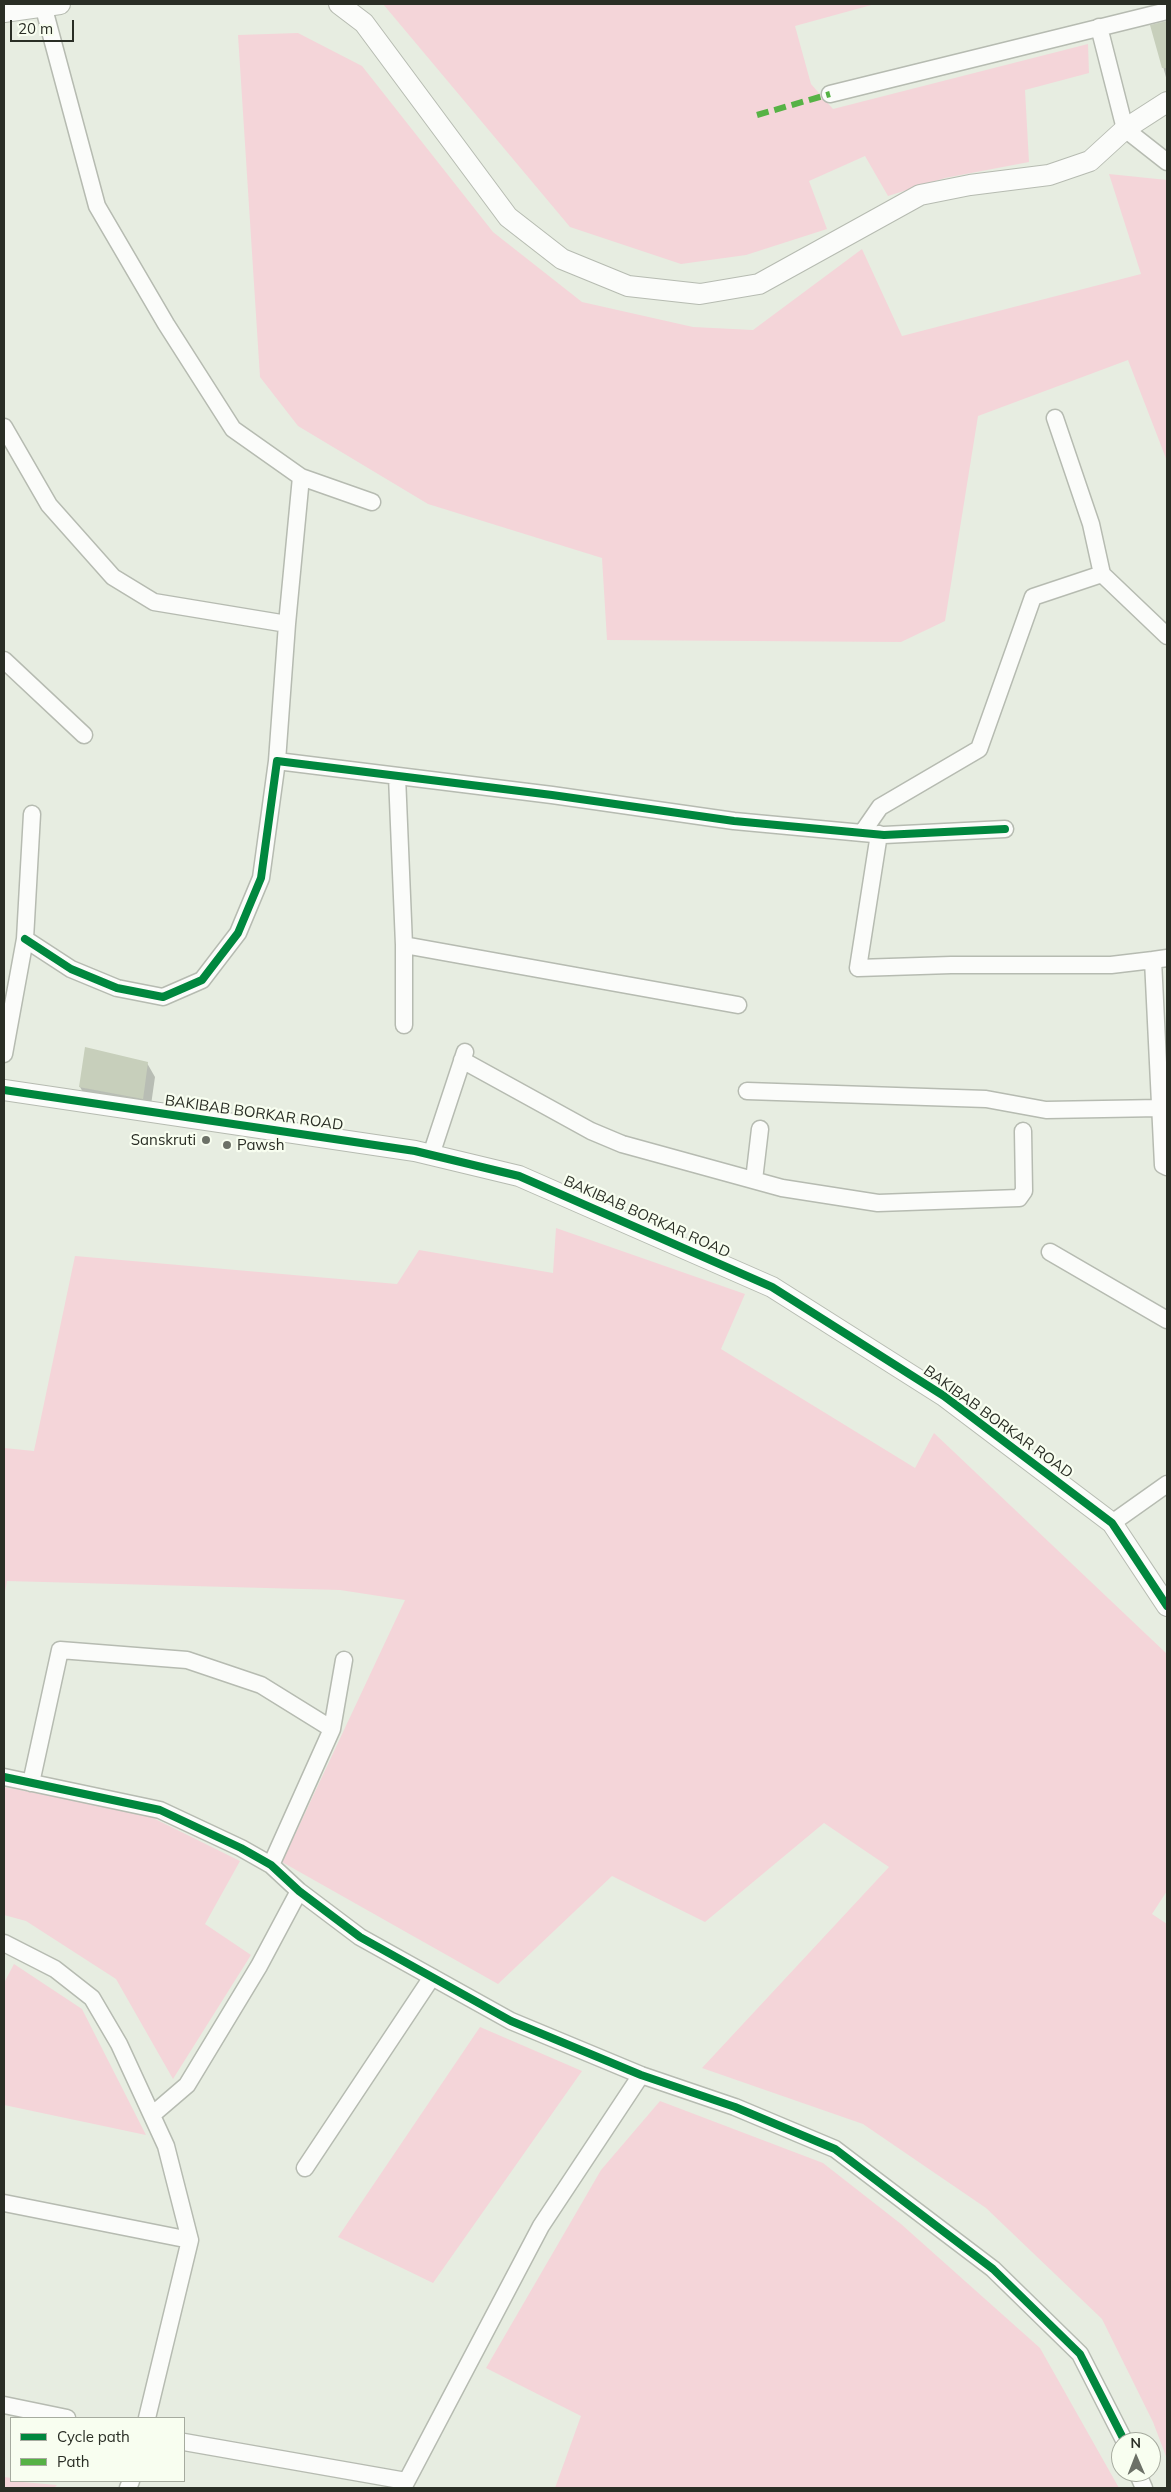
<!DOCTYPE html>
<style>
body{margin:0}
#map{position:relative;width:1171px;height:2492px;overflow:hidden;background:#e7ede1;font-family:Mulish,sans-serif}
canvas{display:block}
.frame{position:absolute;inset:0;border:5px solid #2a2e25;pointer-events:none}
.legend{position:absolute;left:10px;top:2417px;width:175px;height:65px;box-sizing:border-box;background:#f8fef0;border:1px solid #a6ab9f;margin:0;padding:6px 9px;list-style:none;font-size:15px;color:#2a2e25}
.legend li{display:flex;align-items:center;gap:10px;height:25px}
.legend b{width:25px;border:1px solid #a6ab9f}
.north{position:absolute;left:1111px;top:2432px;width:50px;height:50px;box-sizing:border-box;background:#f8fef0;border:1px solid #a6ab9f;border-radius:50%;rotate:359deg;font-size:14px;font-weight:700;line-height:20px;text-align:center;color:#2a2e25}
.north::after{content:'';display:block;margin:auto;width:18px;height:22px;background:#6c7167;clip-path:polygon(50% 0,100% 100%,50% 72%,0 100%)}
.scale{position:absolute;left:10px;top:20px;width:64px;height:22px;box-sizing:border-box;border:2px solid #2a2e25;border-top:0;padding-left:6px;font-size:15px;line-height:18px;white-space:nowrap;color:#2a2e25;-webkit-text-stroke:4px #f8fef0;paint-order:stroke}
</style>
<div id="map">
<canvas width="1171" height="2492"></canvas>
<div class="frame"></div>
<ul class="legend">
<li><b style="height:6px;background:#00873e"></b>Cycle path</li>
<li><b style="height:6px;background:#56b245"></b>Path</li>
</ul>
<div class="north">N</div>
<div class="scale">20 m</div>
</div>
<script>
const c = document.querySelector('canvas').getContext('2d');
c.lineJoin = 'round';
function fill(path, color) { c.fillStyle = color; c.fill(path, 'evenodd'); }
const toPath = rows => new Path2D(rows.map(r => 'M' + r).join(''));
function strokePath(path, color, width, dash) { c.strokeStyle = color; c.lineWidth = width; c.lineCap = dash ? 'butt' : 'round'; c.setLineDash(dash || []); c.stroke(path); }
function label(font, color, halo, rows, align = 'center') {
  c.font = font + ' Mulish,sans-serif'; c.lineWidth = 4.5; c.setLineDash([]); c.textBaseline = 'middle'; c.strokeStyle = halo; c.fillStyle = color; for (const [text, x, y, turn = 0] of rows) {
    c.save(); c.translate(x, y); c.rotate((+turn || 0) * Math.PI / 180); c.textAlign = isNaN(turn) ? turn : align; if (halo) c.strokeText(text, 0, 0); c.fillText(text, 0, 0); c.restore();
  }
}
fill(toPath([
 [383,4,875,4,795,26,811,84,833,109,1088,44,1089,73,1025,90,1029,162,945,178,888,196,865,156,809,181,827,229,746,255,681,264,570,227],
 [298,33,362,66,493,232,582,302,693,327,753,330,862,249,902,336,1141,274,1109,174,1167,180,1167,461,1128,360,978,416,945,621,901,642,607,640,602,558,428,504,298,426,260,377,238,35],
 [556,1228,745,1294,721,1349,915,1468,934,1433,1167,1654,1167,1891,1152,1914,1167,1924,1167,2459,1153,2422,1102,2319,986,2208,863,2124,702,2068,889,1867,824,1823,705,1922,612,1876,498,1984,282,1862,405,1600,340,1590,7,1581,4,1597,4,1448,34,1451,75,1256,397,1284,419,1250,553,1273],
 [4,1787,145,1814,240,1861,205,1924,251,1955,173,2079,116,1979,26,1921,4,1915],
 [14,1964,82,2009,146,2135,4,2105,4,1983],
 [480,2027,582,2071,433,2283,338,2237],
 [660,2101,823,2163,901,2224,1040,2348,1119,2488,555,2488,581,2416,486,2368,601,2170],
 [4,2477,11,2478,11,2481,57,2485,54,2488,4,2488]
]), '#f4d5d9');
fill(toPath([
 [1167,23,1167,81,1152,26],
 [147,1063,155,1077,150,1112,88,1101,80,1087]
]), '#0003');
fill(toPath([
 [1167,21,1167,68,1162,68,1150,25],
 [85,1047,148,1062,143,1099,79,1087]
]), '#c7cfbb');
const minor = toPath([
 [43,5,97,206,166,324,233,429,301,477,372,502],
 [1099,27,1125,129,1167,162],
 [830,94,1167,11],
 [1055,418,1091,524,1102,574],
 [4,427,49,505,113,577,154,602,287,624],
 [4,660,84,735],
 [277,761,287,624,301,477],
 [397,776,404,945,738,1005],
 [862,833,880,807,979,749,1033,597,1102,574,1167,636],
 [879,834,858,968,951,965,1111,965,1153,960],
 [25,939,71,969,117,988,163,997,202,980,238,933,261,878,277,761,552,795,734,821,884,835,1005,829],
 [404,945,404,1025],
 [1167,958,1153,960,1163,1165,1167,1167],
 [4,1054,25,939,32,814],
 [462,1060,591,1131,622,1144,782,1188,878,1203,1019,1198,1024,1191,1023,1131],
 [747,1091,986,1099,1046,1110,1160,1108],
 [431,1155,465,1052],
 [754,1180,760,1129],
 [1050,1252,1167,1320],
 [1112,1523,1167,1484],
 [4,1777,160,1810,241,1848,271,1865,299,1891,360,1937,511,2021,641,2075,735,2107,835,2149,993,2269,1080,2354,1125,2442],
 [31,1783,60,1650,187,1660,261,1685,332,1729],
 [271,1865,332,1729,344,1660],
 [4,1943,55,1969,92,1998,119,2044,166,2146,190,2240,147,2418],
 [152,2115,187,2085,259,1966,299,1891],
 [305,2168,432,1977],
 [4,2203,190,2240],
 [4,2405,67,2418],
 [184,2442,406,2481],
 [1137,2472,1144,2488],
 [128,2488,131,2481],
 [403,2488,541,2226,641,2075]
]);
const tertiary = toPath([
 [339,4,364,23,508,217,562,259,628,286,700,294,759,284,920,195,970,185,1049,175,1090,161,1125,129,1167,102],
 [4,12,60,4],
 [4,1090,415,1151,519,1176,772,1287,944,1396,1112,1523,1167,1606]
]);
strokePath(minor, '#b6bbb1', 19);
strokePath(tertiary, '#b6bbb1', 22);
strokePath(minor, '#fbfcfa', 16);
strokePath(tertiary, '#fbfcfa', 20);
strokePath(toPath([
 [757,115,830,94]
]), '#56b245', 6, [12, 6]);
strokePath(toPath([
 [25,939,71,969,117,988,163,997,202,980,238,933,261,878,277,761,552,795,734,821,884,835,1005,829],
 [4,1090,415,1151,519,1176,772,1287,944,1396,1112,1523,1167,1606],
 [4,1777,160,1810,241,1848,271,1865,299,1891,360,1937,511,2021,641,2075,735,2107,835,2149,993,2269,1080,2354,1125,2442]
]), '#00873e', 8);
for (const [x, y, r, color] of [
 [206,1140,5,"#6c7167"],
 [227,1145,5,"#6c7167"]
]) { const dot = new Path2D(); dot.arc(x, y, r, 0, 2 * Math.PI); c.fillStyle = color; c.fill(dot); strokePath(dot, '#f8fef0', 2); }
label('15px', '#2a2e25', '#f8fef0', [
 ["BAKIBAB BORKAR ROAD",254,1113,8],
 ["BAKIBAB BORKAR ROAD",647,1217,24],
 ["BAKIBAB BORKAR ROAD",998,1422,36]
]);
label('15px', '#2a2e25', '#f8fef0', [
 ["Sanskruti",196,1140],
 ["Pawsh",237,1145,"left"]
], 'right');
</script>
